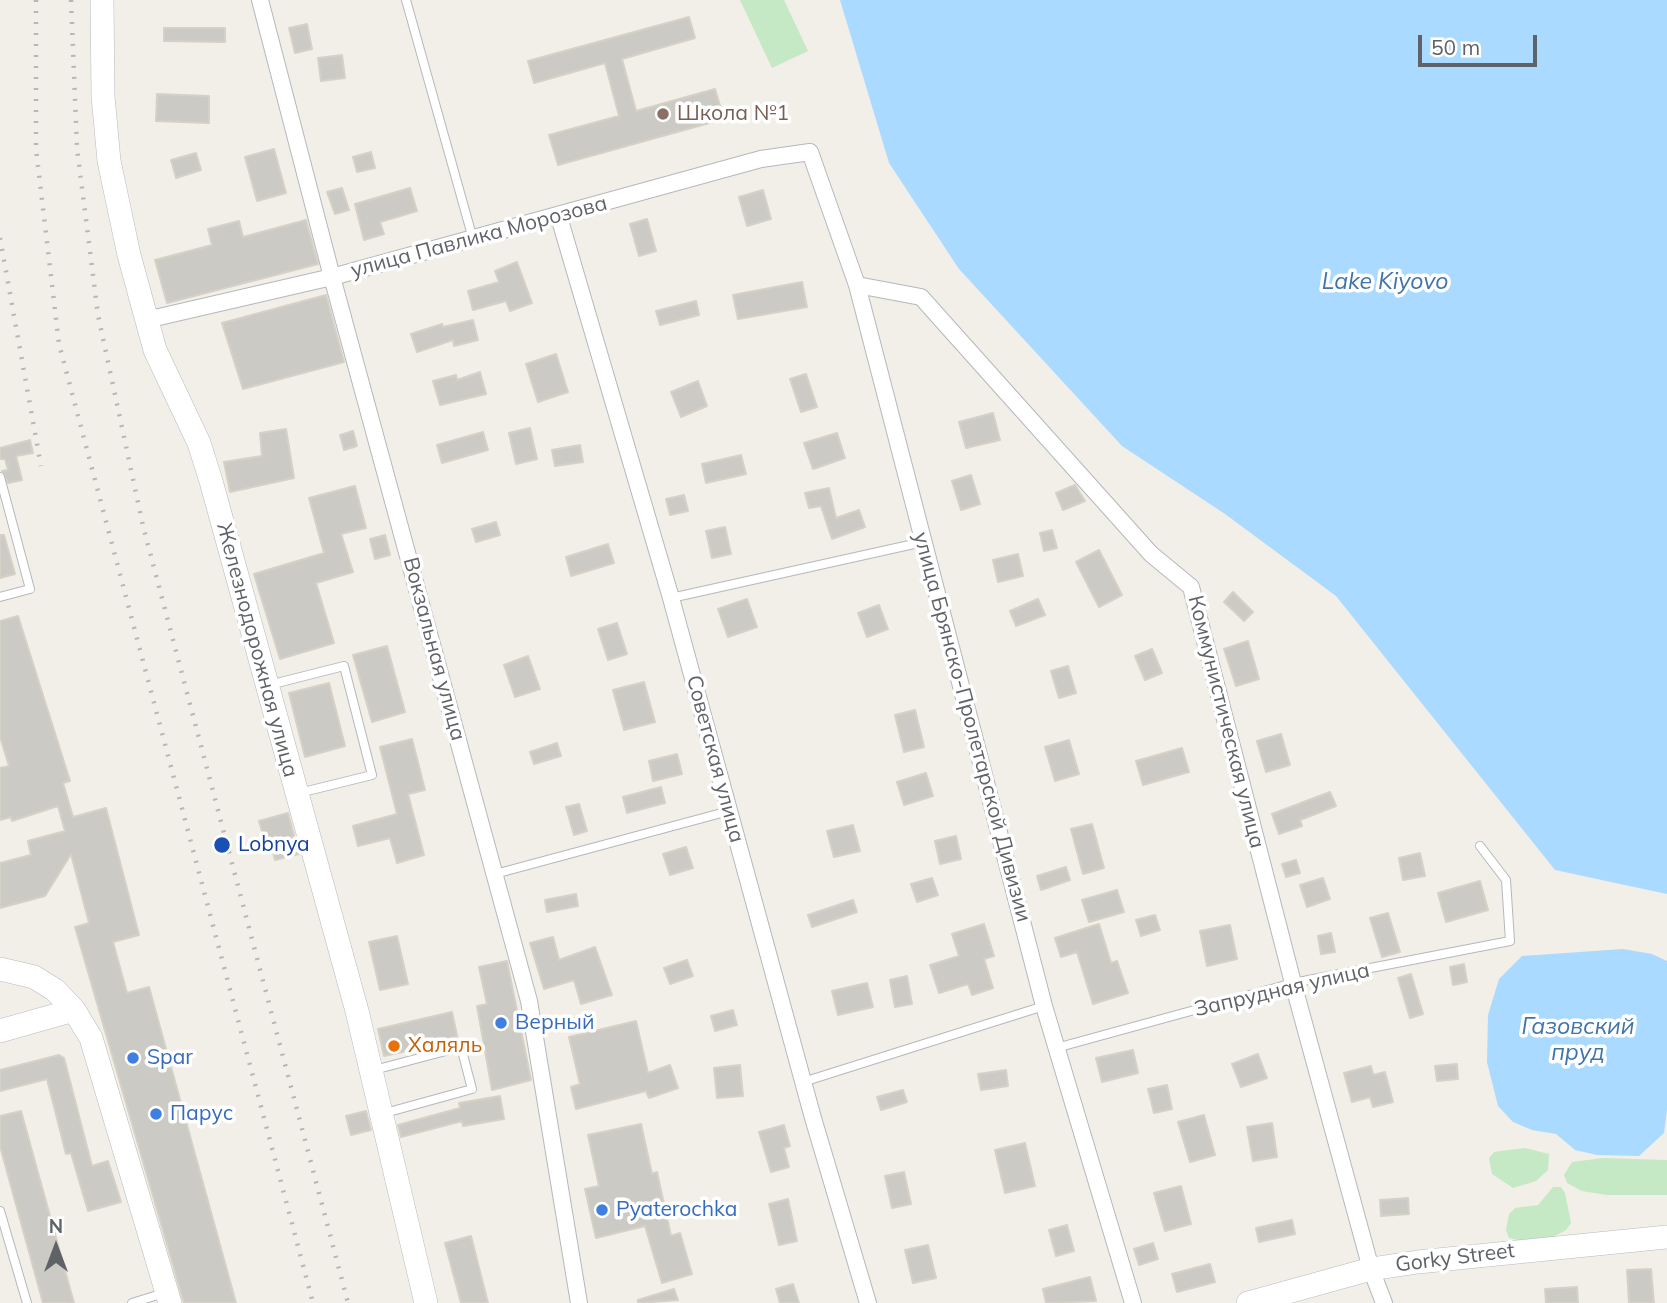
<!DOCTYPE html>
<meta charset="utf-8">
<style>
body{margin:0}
#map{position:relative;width:1667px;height:1303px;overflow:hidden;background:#f1efe8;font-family:Mulish,sans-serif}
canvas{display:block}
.north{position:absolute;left:21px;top:1212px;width:70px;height:70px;-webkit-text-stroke:5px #fff;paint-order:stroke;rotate:0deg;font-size:19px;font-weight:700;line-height:28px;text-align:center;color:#5f6368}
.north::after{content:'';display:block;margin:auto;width:24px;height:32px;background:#5f6368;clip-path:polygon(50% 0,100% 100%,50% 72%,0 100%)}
.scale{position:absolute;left:1418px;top:35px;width:119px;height:32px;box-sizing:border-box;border:4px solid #5f6368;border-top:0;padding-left:9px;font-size:21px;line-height:24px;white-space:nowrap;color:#5f6368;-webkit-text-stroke:5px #fff;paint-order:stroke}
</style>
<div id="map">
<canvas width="1667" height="1303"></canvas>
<div class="north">N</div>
<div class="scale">50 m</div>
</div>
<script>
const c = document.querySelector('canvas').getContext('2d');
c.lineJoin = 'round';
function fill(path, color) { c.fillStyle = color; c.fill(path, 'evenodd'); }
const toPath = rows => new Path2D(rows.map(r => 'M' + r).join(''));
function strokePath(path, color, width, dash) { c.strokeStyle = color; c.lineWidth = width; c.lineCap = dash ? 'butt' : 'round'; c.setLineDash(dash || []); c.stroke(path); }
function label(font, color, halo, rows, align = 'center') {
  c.font = font + ' Mulish,sans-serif'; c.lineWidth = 7; c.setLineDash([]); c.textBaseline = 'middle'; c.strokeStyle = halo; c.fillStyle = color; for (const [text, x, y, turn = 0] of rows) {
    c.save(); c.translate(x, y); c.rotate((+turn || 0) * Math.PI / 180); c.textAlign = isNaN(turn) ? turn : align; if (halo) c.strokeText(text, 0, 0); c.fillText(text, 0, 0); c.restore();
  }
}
fill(toPath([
 [740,0,784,0,808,51,772,68],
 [1525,1148,1549,1154,1548,1170,1536,1181,1513,1188,1492,1174,1489,1158,1494,1152],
 [1603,1158,1667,1160,1667,1195,1607,1195,1582,1191,1567,1183,1564,1175,1572,1162],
 [1553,1187,1561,1187,1565,1193,1571,1223,1566,1230,1551,1238,1517,1240,1509,1238,1506,1230,1509,1214,1515,1208,1538,1205]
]), '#c5e8c5');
fill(toPath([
 [840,0,1667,0,1667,894,1555,870,1336,596,1225,514,1122,446,959,269,889,163],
 [1623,949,1652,954,1667,961,1667,1109,1664,1133,1639,1156,1597,1155,1575,1150,1556,1134,1532,1130,1513,1122,1498,1106,1487,1062,1488,1015,1499,979,1522,956]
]), '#aadaff');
const building = toPath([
 [689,17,695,38,622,59,636,111,715,89,724,119,558,165,549,135,619,116,605,63,534,83,528,61,689,17],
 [307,24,312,49,295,53,289,28,307,24],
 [164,28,225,28,225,42,164,41,164,28],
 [342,55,345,78,321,81,318,58,342,55],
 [157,94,209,96,209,123,156,121,157,94],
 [274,149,286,193,257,201,245,157,274,149],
 [371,152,375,168,357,172,353,157,371,152],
 [196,153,201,170,176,178,171,160,196,153],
 [342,188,349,210,335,214,327,192,342,188],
 [410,188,417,211,380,222,384,234,364,240,355,204,410,188],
 [763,190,771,219,747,226,739,197,763,190],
 [647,219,656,251,639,256,630,224,647,219],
 [306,220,318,264,167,303,155,260,212,245,208,229,239,221,243,237,306,220],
 [517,262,532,303,510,311,506,301,473,310,468,291,499,282,495,271,517,262],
 [802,282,807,307,738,319,733,295,802,282],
 [326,295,344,362,243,389,222,323,326,295],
 [696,301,699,315,660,325,656,311,696,301],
 [473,320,478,340,454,346,453,340,417,352,411,334,442,324,443,327,473,320],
 [556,354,568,392,538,402,526,364,556,354],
 [480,372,486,394,440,405,433,381,456,375,457,380,480,372],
 [806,374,817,407,801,412,790,379,806,374],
 [698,381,707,406,681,417,671,392,698,381],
 [993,413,1000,440,966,448,959,422,993,413],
 [530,428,537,459,516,464,509,433,530,428],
 [286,429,294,478,230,492,224,462,262,456,260,433,286,429],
 [353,431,357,446,344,450,340,435,353,431],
 [483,432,488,450,442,463,437,445,483,432],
 [837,433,845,458,813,469,804,443,837,433],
 [30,440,33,453,16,456,22,480,8,483,2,471,8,470,5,459,0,459,0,448,30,440],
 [580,445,583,462,555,466,552,450,580,445],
 [741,455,746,474,706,483,702,464,741,455],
 [971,475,980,504,961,510,952,481,971,475],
 [1075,485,1085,501,1063,510,1056,493,1075,485],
 [355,486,366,528,341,534,353,572,316,583,334,643,280,659,254,574,324,553,309,498,355,486],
 [829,488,836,518,859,510,865,527,832,539,821,506,809,508,805,493,829,488],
 [684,495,688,511,670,515,666,499,684,495],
 [496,522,500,535,476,542,472,529,496,522],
 [725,527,731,554,712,558,706,531,725,527],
 [1052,530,1057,548,1044,551,1040,533,1052,530],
 [0,535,4,535,15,574,0,578,0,535],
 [385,535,390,555,375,559,370,539,385,535],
 [608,544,614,563,571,576,566,557,608,544],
 [1099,550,1122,595,1099,607,1076,562,1099,550],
 [1018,554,1023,576,998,582,993,560,1018,554],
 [1233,592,1253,612,1244,621,1224,602,1233,592],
 [747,599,757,627,728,637,718,609,747,599],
 [1038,599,1045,615,1016,626,1010,611,1038,599],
 [879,605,888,629,867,637,858,613,879,605],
 [18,616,70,781,63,783,73,817,106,808,139,935,113,942,127,993,149,987,236,1303,184,1303,75,927,89,923,71,854,45,896,0,908,0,863,31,855,28,841,65,831,58,806,12,821,11,817,0,820,0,768,9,766,0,737,0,621,18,616],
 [617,623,627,654,608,660,598,629,617,623],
 [1248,641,1259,679,1236,686,1224,649,1248,641],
 [387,646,405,712,372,722,353,655,387,646],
 [1152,649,1162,673,1145,680,1135,656,1152,649],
 [528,656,540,689,515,697,504,665,528,656],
 [1068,666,1076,693,1059,698,1051,671,1068,666],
 [644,682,655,722,624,730,613,690,644,682],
 [329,683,345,746,305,757,289,693,329,683],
 [915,710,924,747,904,752,895,715,915,710],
 [1281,734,1290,765,1266,772,1257,741,1281,734],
 [412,739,425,790,408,794,424,855,397,863,390,838,358,846,353,826,397,814,380,747,412,739],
 [1069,740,1079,774,1055,781,1045,747,1069,740],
 [557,743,561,756,534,764,530,752,557,743],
 [1182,748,1189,772,1143,785,1136,761,1182,748],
 [677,754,682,774,653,781,649,761,677,754],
 [926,773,933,796,904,805,897,782,926,773],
 [661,787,665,803,627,813,623,797,661,787],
 [1330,792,1336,806,1300,820,1302,826,1279,834,1272,814,1330,792],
 [579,804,587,831,574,835,566,807,579,804],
 [288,813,299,854,275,860,270,840,265,841,259,821,288,813],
 [1092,824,1104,868,1083,874,1071,829,1092,824],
 [853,825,860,851,834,857,827,831,853,825],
 [956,836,961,859,940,864,935,841,956,836],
 [686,847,693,868,670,875,663,854,686,847],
 [1420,853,1425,876,1403,880,1399,858,1420,853],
 [1296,860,1300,873,1286,877,1282,864,1296,860],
 [1066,867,1070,880,1041,890,1037,876,1066,867],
 [932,878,938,895,917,902,911,884,932,878],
 [1323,878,1330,899,1307,907,1300,885,1323,878],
 [1480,881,1488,910,1446,922,1438,893,1480,881],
 [1117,890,1124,912,1089,922,1082,900,1117,890],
 [576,894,578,906,547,912,545,900,576,894],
 [853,900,857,912,812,927,808,915,853,900],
 [1388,913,1400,952,1382,957,1370,918,1388,913],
 [1155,915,1160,930,1141,936,1136,920,1155,915],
 [984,924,994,956,984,959,993,988,972,995,968,984,939,993,930,965,959,956,952,934,984,924],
 [1099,924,1111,963,1117,961,1128,993,1093,1004,1077,952,1061,957,1055,938,1099,924],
 [1230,925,1237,959,1207,966,1200,931,1230,925],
 [1331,933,1335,952,1321,954,1318,936,1331,933],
 [397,936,408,984,380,990,369,942,397,936],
 [553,937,559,960,595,947,612,995,581,1004,574,980,544,989,530,943,553,937],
 [687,960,693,976,670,984,664,968,687,960],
 [507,961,531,1080,492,1090,477,1006,487,1004,479,967,507,961],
 [1464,964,1467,982,1453,985,1450,967,1464,964],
 [1411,974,1423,1014,1410,1018,1398,978,1411,974],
 [907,976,912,1004,895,1007,890,980,907,976],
 [867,983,873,1007,838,1015,832,991,867,983],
 [733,1010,737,1025,715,1031,711,1016,733,1010],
 [452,1012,458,1040,384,1056,378,1029,452,1012],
 [636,1021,648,1073,670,1065,678,1088,649,1098,646,1091,576,1109,571,1087,580,1084,569,1037,636,1021],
 [1133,1050,1138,1073,1102,1082,1096,1058,1133,1050],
 [1258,1054,1267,1078,1241,1087,1232,1064,1258,1054],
 [59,1055,64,1058,92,1166,108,1161,121,1202,88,1211,71,1153,66,1154,47,1079,0,1091,0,1070,59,1055],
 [1457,1064,1458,1079,1437,1081,1435,1066,1457,1064],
 [740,1065,743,1096,717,1098,714,1068,740,1065],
 [1371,1066,1373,1075,1385,1072,1393,1102,1373,1107,1370,1097,1352,1102,1344,1073,1371,1066],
 [1006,1070,1008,1086,981,1090,978,1074,1006,1070],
 [1167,1085,1172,1109,1154,1113,1148,1089,1167,1085],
 [903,1090,907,1102,881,1110,877,1097,903,1090],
 [500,1096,504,1119,463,1126,462,1121,401,1137,398,1125,460,1108,459,1103,500,1096],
 [21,1111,74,1303,43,1303,0,1146,0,1116,21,1111],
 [366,1111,371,1130,351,1135,346,1116,366,1111],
 [1204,1115,1215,1155,1190,1162,1178,1122,1204,1115],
 [1272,1123,1277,1157,1253,1161,1247,1127,1272,1123],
 [641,1124,652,1174,657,1172,671,1236,680,1233,692,1274,662,1283,645,1226,596,1238,585,1189,599,1186,588,1135,641,1124],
 [784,1125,790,1146,784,1148,789,1167,771,1172,759,1132,784,1125],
 [1025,1143,1035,1186,1005,1193,995,1150,1025,1143],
 [904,1172,911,1204,892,1208,885,1176,904,1172],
 [1181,1186,1191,1224,1165,1231,1154,1193,1181,1186],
 [1408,1198,1409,1214,1381,1216,1380,1200,1408,1198],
 [788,1199,797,1241,779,1245,769,1204,788,1199],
 [1292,1220,1295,1234,1259,1242,1256,1228,1292,1220],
 [1067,1225,1074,1251,1056,1256,1049,1230,1067,1225],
 [471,1236,488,1303,461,1303,445,1243,471,1236],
 [1153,1243,1158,1259,1139,1265,1134,1249,1153,1243],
 [928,1245,936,1278,913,1283,905,1250,928,1245],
 [1210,1264,1215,1282,1177,1292,1172,1274,1210,1264],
 [1651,1269,1654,1303,1629,1303,1627,1270,1651,1269],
 [1090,1277,1096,1301,1046,1303,1043,1289,1090,1277],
 [793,1284,799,1303,780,1303,776,1289,793,1284],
 [1577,1287,1578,1303,1546,1303,1545,1289,1577,1287],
 [674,1289,678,1300,638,1303,638,1300,674,1289]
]);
fill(building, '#cccac5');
strokePath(building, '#d6d1c6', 2);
const lane = toPath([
 [406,0,473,239],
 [0,477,30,589,0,597],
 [671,598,923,542],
 [269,685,344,666,372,775,299,793],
 [495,874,729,811],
 [1056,1048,1293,983,1510,941,1506,880,1480,846],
 [374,1070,461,1047,472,1089,385,1113],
 [803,1082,1044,1006],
 [0,1211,27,1303],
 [132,1303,164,1293]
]);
const street = toPath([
 [260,0,332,277,529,1001,579,1303],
 [559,217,671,598,813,1118,868,1303],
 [857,285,921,297,1151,554,1191,587,1293,983,1371,1269,1384,1303],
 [146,320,332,277,761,159,810,152,857,285,1044,1006,1133,1303]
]);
const secondary = toPath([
 [102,0,103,96,109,161,129,255,155,350,199,443,211,481,357,1011,426,1303],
 [0,969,34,977,55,990,74,1010,91,1038,170,1303],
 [0,1031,74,1010],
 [1248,1303,1371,1269,1418,1262,1667,1237]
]);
strokePath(lane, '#b5b8bc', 10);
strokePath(street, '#b5b8bc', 18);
strokePath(secondary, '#b6babf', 24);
strokePath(lane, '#fff', 8);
strokePath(street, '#fff', 16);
strokePath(secondary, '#fff', 23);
strokePath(toPath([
 [36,0,36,149,59,344,313,1303],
 [71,0,77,148,98,315,143,526,348,1303],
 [0,238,41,466]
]), '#b6b7b8', 4.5, [2, 9]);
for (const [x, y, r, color] of [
 [663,114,7,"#8d6e63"],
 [222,845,9,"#1a4fb4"],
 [501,1023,7,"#3f7fe0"],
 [394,1046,7,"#e8710a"],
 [133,1058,7,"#3f7fe0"],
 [156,1114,7,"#3f7fe0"],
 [602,1210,7,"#3f7fe0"]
]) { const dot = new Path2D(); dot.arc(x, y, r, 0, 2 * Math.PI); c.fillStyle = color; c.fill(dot); strokePath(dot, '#fff', 2.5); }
label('21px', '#785e54', '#fff', [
 ["Школа №1",677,114]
], 'left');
label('21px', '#5f6368', '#fff', [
 ["улица Павлика Морозова",479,237,-15],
 ["Вокзальная улица",434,649,75],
 ["Железнодорожная улица",257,650,75],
 ["Коммунистическая улица",1226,722,76],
 ["улица Брянско-Пролетарской Дивизии",972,727,75],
 ["Советская улица",715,759,75],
 ["Запрудная улица",1282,990,-13],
 ["Gorky Street",1455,1258,-7]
]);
label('21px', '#164399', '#fff', [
 ["Lobnya",238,845]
], 'left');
label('21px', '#366cbe', '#fff', [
 ["Верный",515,1023],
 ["Spar",147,1058],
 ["Парус",170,1114],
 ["Pyaterochka",616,1210]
], 'left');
label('21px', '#c56008', '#fff', [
 ["Халяль",408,1046]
], 'left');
label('italic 23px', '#4174aa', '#fff', [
 ["Lake Kiyovo",1385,282],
 ["Газовский",1578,1027],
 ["пруд",1578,1053]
]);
</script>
